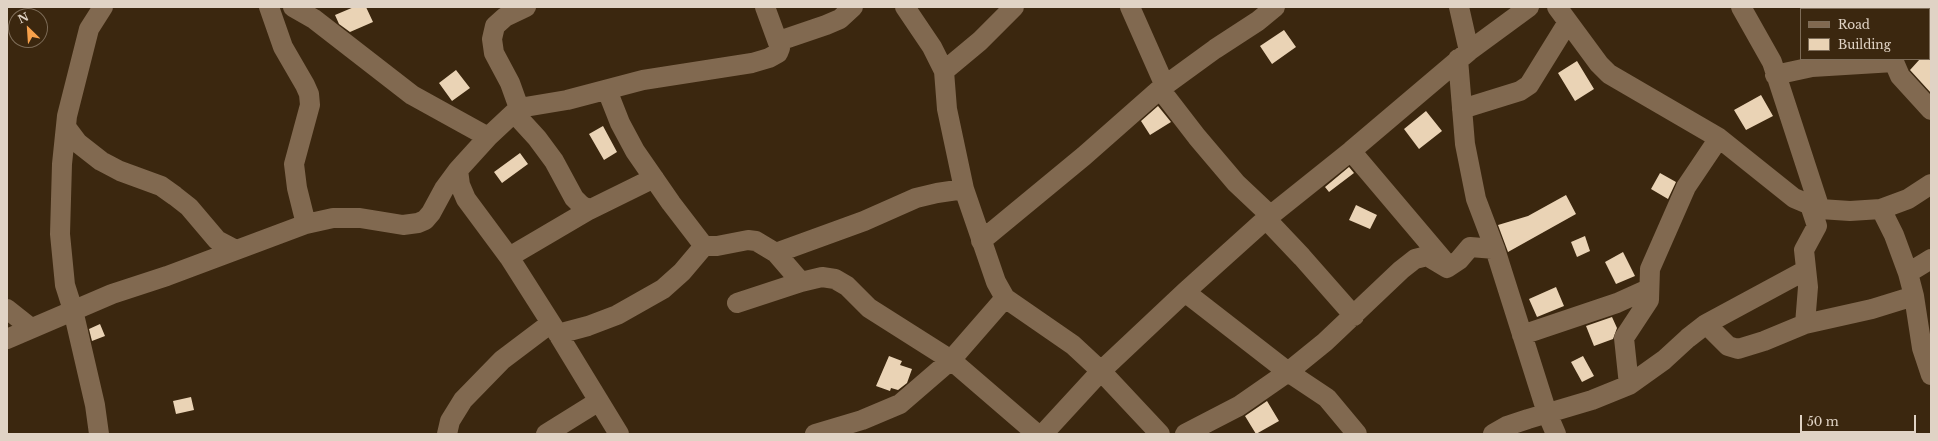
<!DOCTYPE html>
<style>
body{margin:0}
#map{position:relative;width:1938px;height:441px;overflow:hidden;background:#3b270f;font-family:"Libre Baskerville",serif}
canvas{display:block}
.frame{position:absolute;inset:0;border:8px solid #e0d3c5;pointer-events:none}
.legend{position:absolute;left:1800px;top:8px;width:130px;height:52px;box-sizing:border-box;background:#3b270f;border:1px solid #7d6c58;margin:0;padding:5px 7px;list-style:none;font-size:12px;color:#e0d3c5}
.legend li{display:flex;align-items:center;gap:8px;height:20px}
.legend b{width:20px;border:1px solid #7d6c58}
.north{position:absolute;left:8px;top:8px;width:40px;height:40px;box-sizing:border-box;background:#3b270f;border:1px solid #7d6c58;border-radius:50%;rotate:335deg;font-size:11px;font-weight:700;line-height:16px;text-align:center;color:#e0d3c5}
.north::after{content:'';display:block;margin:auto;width:14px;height:18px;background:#f8a14b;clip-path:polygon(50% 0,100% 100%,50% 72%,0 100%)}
.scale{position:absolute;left:1800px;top:415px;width:116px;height:18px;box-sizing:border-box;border:2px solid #e0d3c5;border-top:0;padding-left:5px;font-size:12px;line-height:14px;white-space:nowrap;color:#e0d3c5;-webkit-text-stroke:3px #3b270f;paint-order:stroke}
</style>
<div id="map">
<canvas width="1938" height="441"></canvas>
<div class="frame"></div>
<ul class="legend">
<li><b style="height:5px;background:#816950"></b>Road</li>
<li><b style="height:11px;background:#ead3b5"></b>Building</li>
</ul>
<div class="north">N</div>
<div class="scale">50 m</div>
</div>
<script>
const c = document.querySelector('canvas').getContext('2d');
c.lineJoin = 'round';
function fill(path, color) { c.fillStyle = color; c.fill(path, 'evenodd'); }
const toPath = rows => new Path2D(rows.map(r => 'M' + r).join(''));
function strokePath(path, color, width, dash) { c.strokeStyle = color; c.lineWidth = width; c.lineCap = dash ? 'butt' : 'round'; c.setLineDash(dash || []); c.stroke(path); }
fill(toPath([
 [354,7,366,7,373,22,350,32,339,24,335,15],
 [1284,30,1296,47,1272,64,1260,46],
 [1920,59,1931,59,1931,93,1910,70],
 [1577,61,1594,89,1575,101,1558,73],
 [456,70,470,88,452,101,439,83],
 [1761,95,1773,116,1746,130,1734,110],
 [1158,106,1171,122,1150,135,1141,121],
 [1426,111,1442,131,1419,149,1404,129],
 [603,126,617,152,604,160,589,134],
 [520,153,528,164,502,183,494,172],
 [1349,167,1354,173,1329,192,1325,187],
 [1660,173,1676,182,1668,199,1651,189],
 [1566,195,1576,214,1508,252,1498,225,1528,216],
 [1356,205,1377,215,1370,229,1349,220],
 [1585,236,1590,251,1577,257,1571,242],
 [1623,252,1635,276,1616,284,1605,262],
 [1556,287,1564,306,1537,317,1529,299],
 [1612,317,1617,328,1613,339,1594,346,1586,326],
 [100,324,105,336,92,341,89,329],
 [889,356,902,361,900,365,912,369,907,383,898,390,891,388,890,391,876,386],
 [1583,356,1594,376,1582,382,1571,362],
 [191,397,194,410,176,414,173,401],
 [1267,401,1279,421,1256,434,1245,416]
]), '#ead3b5');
strokePath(toPath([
 [269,7,283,47,305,85,309,94,310,105,294,164,297,188,306,224],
 [293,7,314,19,412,95,488,137],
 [905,7,932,47,944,71,947,109,964,189,996,282,1005,298,1073,345,1101,371,1160,434],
 [1130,7,1165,86],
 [1459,7,1469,51],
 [1557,7,1599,64,1609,74,1719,138,1794,198,1820,209,1850,211,1881,209,1908,199,1931,184],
 [1741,7,1772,62,1820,209],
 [779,41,826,25,840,19,853,7],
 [1458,59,1465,144,1476,199,1495,249,1547,413,1556,434],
 [944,71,980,41,1014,7],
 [1775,75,1812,67,1894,62,1900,76,1931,110],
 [1160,89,1197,137,1236,183,1271,216],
 [607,90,620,123,635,151,671,203,704,246,717,246,748,240,756,241,776,253,801,282],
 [519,108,567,100,643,80,752,63,769,58,778,53,780,48,765,7],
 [1462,109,1520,91,1529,85,1568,22],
 [515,114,537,138,554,161,574,198,581,205,589,210],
 [66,127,78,143,101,161,120,171,161,186,175,196,189,207,217,240,236,250],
 [1351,151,1445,262],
 [458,170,460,185,466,199,509,257,558,334,619,434],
 [1881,209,1894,235,1908,273,1914,296,1922,348,1931,375],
 [1266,219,1302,257,1354,316],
 [981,241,1084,156,1160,89,1215,49,1258,21,1275,7],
 [776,253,864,221,916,198,937,193,964,189],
 [509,257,589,210,654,178],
 [1908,273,1931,259],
 [1185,292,1288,372,1327,398,1357,434],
 [737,303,801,282,822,277,835,279,847,286,869,308,951,360,1037,434],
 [7,309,31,328],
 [1706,324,1728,346,1738,349,1764,341,1805,324,1872,309,1914,296],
 [1805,324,1808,287,1804,250,1817,226,1810,205],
 [558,334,588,326,617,315,663,289,682,272,704,246],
 [1522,335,1617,303,1648,289],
 [7,339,112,294,167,276,306,224,333,218,360,218,403,225,418,223,425,220,431,213,444,189,458,170,488,137,519,108,510,83,494,53,492,39,495,26,505,17,526,7],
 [1629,385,1624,338,1649,300,1650,269,1686,187,1719,138],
 [99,434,95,405,73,310,65,285,60,234,62,164,67,116,89,29,103,7],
 [447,434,450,421,463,400,502,360,551,323],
 [546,434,599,401],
 [815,434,862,420,900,404,951,360,1005,298],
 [1043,434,1101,371,1185,292,1266,219,1351,151,1469,51,1529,7],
 [1185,434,1239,406,1288,372,1325,342,1401,270,1415,259,1427,256,1447,268,1459,260,1470,247,1495,249],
 [1493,434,1507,426,1528,419,1592,400,1629,385,1664,360,1688,338,1706,324,1806,270]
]), '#816950', 20);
</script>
